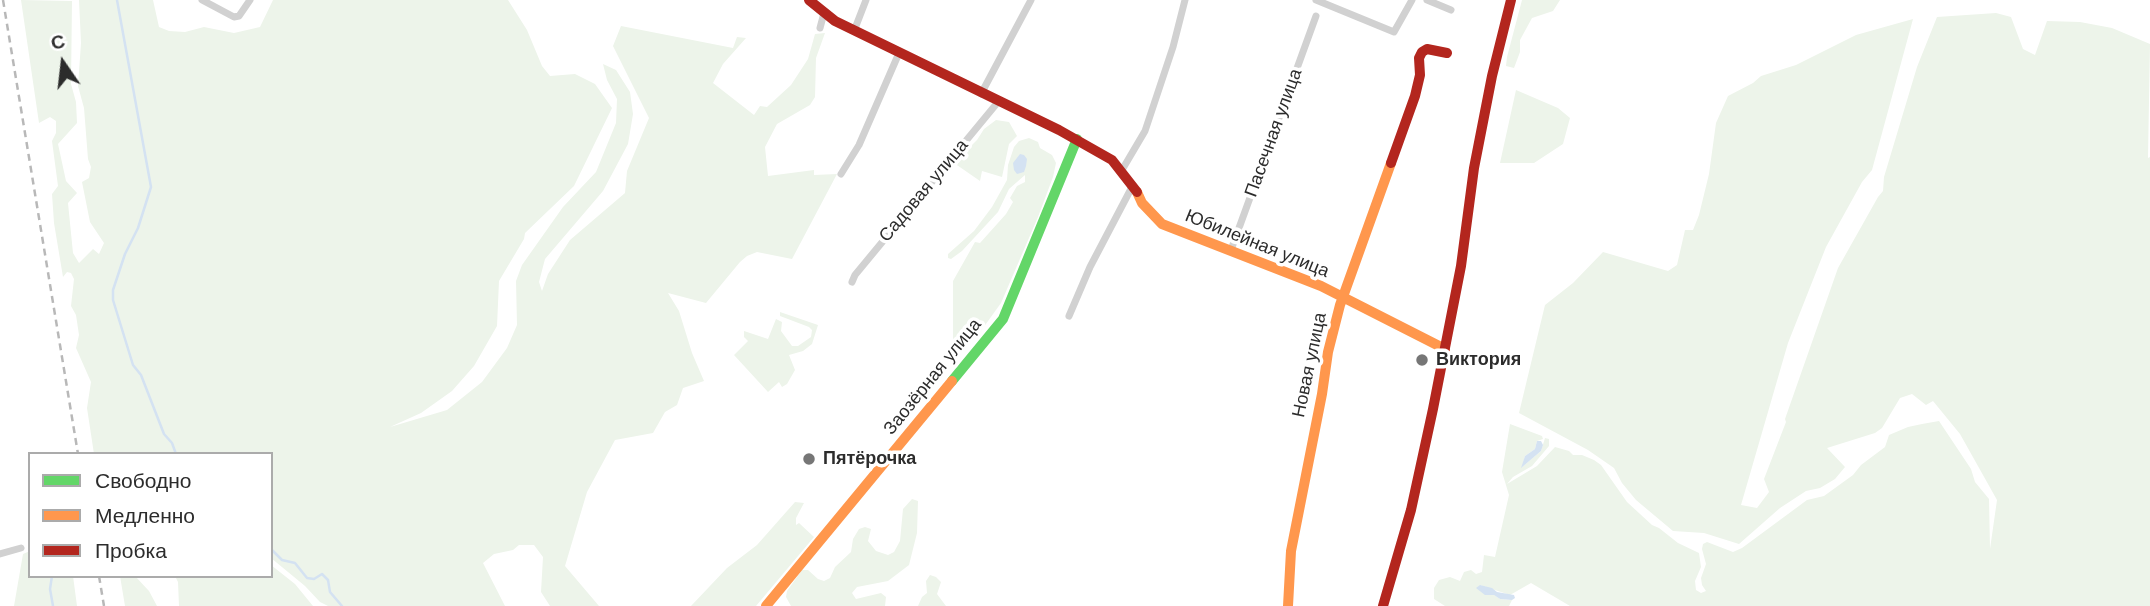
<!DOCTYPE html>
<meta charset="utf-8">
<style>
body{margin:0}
#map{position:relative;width:2150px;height:606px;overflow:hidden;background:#fff;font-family:Arial,sans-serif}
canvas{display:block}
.legend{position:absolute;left:28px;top:452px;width:245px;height:126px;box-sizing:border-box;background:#fff;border:2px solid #ababab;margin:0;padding:9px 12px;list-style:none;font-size:21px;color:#2c2c2c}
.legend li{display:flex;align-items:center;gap:14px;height:35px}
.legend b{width:35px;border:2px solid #ababab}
.north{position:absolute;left:28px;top:28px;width:70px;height:70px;-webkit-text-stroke:5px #fff;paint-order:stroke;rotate:346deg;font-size:19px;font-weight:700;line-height:28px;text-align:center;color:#2c2c2c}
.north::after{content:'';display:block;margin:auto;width:24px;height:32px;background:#2c2c2c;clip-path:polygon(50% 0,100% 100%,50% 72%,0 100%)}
</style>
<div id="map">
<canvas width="2150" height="606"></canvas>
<ul class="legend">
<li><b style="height:9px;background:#63d668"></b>Свободно</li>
<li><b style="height:9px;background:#ff974d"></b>Медленно</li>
<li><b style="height:9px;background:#b3261e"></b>Пробка</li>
</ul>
<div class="north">С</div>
</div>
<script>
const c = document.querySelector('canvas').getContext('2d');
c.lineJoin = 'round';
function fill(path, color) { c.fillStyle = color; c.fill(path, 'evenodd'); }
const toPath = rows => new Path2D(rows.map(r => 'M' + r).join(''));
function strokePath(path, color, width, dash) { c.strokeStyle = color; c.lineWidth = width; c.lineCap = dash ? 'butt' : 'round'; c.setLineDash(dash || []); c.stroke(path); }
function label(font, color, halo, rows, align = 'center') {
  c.font = font + ' Arial,sans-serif'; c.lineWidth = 7; c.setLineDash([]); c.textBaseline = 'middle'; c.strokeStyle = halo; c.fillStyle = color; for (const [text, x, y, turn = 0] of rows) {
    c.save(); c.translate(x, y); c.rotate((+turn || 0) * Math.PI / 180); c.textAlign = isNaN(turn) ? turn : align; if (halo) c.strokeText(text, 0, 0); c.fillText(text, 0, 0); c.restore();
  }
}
fill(toPath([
 [21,0,72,1,71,84,76,102,77,123,58,144,66,181,77,193,68,203,73,253,79,263,93,249,99,254,104,243,90,222,82,182,89,178,91,167,88,159,84,108,78,86,81,43,79,0,153,0,159,27,169,31,185,32,204,27,234,33,260,27,273,0,508,0,527,30,542,66,550,76,575,74,595,84,612,108,574,186,525,233,524,239,499,281,497,326,474,366,452,391,421,413,390,427,447,410,482,382,507,348,517,325,516,281,522,265,563,207,596,172,616,123,617,99,607,80,603,64,616,70,630,92,633,114,628,144,603,191,545,259,539,282,542,291,548,274,570,240,625,193,627,171,649,118,613,46,621,26,733,48,737,37,746,38,723,64,713,83,754,115,760,106,767,107,791,85,808,59,815,34,825,33,816,58,815,97,810,105,777,124,765,147,768,176,814,170,814,175,837,174,792,259,757,252,747,256,740,262,706,303,668,293,679,311,692,353,704,381,683,388,677,405,665,412,653,433,615,440,587,492,565,566,599,606,550,606,541,592,543,557,534,545,519,545,513,550,494,554,483,563,505,606,328,606,320,602,305,586,271,558,271,454,94,454,87,408,91,382,76,348,79,335,76,315,71,306,74,279,71,273,67,272,63,277,54,223,52,194,58,186,52,141,56,133,56,121,50,117,39,123],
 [1522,0,1560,0,1553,11,1532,18,1520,40,1520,52,1514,68,1506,66,1507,57],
 [1996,13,2011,17,2023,49,2035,55,2047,21,2080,22,2112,28,2150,44,2148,158,2150,157,2150,606,1570,606,1531,583,1510,595,1480,585,1500,599,1512,600,1509,606,1445,606,1434,599,1434,588,1439,580,1450,577,1460,581,1464,572,1471,570,1476,574,1482,572,1484,555,1495,557,1509,495,1502,472,1510,424,1542,436,1543,439,1537,441,1535,449,1525,456,1522,467,1541,451,1545,438,1549,439,1549,446,1532,466,1513,477,1507,484,1537,466,1555,447,1569,451,1573,455,1582,455,1594,460,1601,465,1627,502,1652,525,1659,528,1678,543,1699,553,1701,567,1695,581,1696,590,1701,593,1706,591,1702,585,1701,578,1706,564,1702,549,1703,544,1707,542,1733,552,1742,548,1807,500,1824,496,1853,475,1861,465,1885,447,1889,435,1908,427,1922,424,1939,421,1971,469,1975,482,1989,499,1990,549,1997,500,1960,434,1933,401,1926,405,1912,394,1900,398,1882,428,1875,433,1827,448,1845,467,1835,479,1820,488,1806,491,1780,508,1739,544,1704,533,1673,531,1636,500,1622,483,1614,468,1588,450,1519,413,1545,305,1573,283,1603,252,1668,271,1677,265,1685,230,1693,230,1699,215,1709,174,1716,123,1728,96,1753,83,1761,76,1796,65,1856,35,1913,19,1872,170,1862,182,1826,247,1788,343,1741,505,1757,508,1769,492,1764,479,1786,422,1785,419,1838,268,1878,197,1883,191,1884,177,1917,67,1937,17],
 [1516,90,1558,108,1570,118,1563,144,1534,163,1500,163],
 [996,120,1009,122,1017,136,1009,144,1002,177,982,171,980,181,954,163,977,140,984,129],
 [1029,138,1038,142,1040,148,1052,155,1056,163,1053,177,1038,217,1001,303,978,335,960,349,953,348,953,281,975,242,980,243,1006,214,1013,202,1010,198,1017,186,1025,182,1025,175,1009,189,998,212,962,251,951,259,948,258,948,254,974,231,992,207,1007,180,1008,165,1014,147,1019,141],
 [780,312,818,325,812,344,803,351,789,355,795,370,787,384,782,387,779,382,768,392,734,355,748,341,744,337,744,331,768,339,776,319,782,322,781,331,792,346,798,346,811,337,812,330,809,327,780,316],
 [912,499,918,501,917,533,909,565,888,581,857,587,852,593,856,599,881,593,886,597,885,606,791,606,786,597,787,591,802,570,808,570,818,579,824,581,830,578,835,567,851,552,853,539,859,529,865,527,871,529,868,541,876,551,888,555,894,552,900,541,903,509],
 [795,502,804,503,796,518,796,525,799,523,814,537,756,606,691,606,727,568,757,545],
 [30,551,30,576,73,576,77,606,14,606,23,554],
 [271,565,295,584,313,606,179,606,178,582,175,576,271,576],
 [930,575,936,577,941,582,937,594,946,606,918,606,922,597,927,593,926,581],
 [120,576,135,576,149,591,157,606,125,606]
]), '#edf4ea');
fill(toPath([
 [1020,154,1024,155,1027,159,1026,166,1024,172,1017,174,1014,170,1013,163],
 [1537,441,1541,441,1543,445,1541,451,1521,468,1525,456,1535,449],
 [1480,585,1492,588,1497,592,1514,595,1515,598,1512,600,1500,599,1494,595,1485,595,1476,588]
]), '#d4e2f2');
strokePath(toPath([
 [117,0,151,187,138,228,125,254,113,290,113,300,133,365,141,375,164,434,172,443,176,454],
 [271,549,282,560,295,563,307,578,314,579,322,574,328,580,330,592,342,606],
 [52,576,50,589,53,606]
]), '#d4e2f2', 2.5);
strokePath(toPath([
 [202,0,234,17,239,16,250,0],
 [1316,0,1394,32,1412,0],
 [1427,0,1451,10],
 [820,28,824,13],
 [854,31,866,0],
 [981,94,1031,0],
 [1122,170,1145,131,1173,47,1185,0],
 [841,174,859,145,899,53],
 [1231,250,1316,16],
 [852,282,855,275,998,102],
 [1069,316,1090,267,1133,185],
 [0,554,21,548]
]), '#d1d1d1', 7);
strokePath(toPath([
 [952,381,1003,319,1077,139]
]), '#63d668', 10);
strokePath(toPath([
 [1137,192,1142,203,1162,224,1321,286,1445,349],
 [766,606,952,381],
 [1288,606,1291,551,1322,394,1328,352,1340,305,1391,163]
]), '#ff974d', 10);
strokePath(toPath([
 [809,0,835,21,1059,130,1112,160,1137,192],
 [1391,163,1415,96,1420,75,1419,58,1422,52,1427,49,1447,53],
 [1383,606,1411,510,1433,409,1461,266,1474,168,1492,76,1511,0]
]), '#b3261e', 10);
strokePath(toPath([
 [3,0,78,454],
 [99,576,104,606]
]), '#b8b8b8', 2.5, [7, 5]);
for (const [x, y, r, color] of [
 [1422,360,7,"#767676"],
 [809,459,7,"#767676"]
]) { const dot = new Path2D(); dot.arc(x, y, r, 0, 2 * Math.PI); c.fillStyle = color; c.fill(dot); strokePath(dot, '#fff', 2.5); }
label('18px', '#2c2c2c', '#fff', [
 ["Пасечная улица",1274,133,-70],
 ["Садовая улица",924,191,-50],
 ["Юбилейная улица",1257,244,22],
 ["Новая улица",1310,365,-78],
 ["Заозёрная улица",933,377,-51]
]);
label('bold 18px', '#2c2c2c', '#fff', [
 ["Виктория",1436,360],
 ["Пятёрочка",823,459]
], 'left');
</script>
